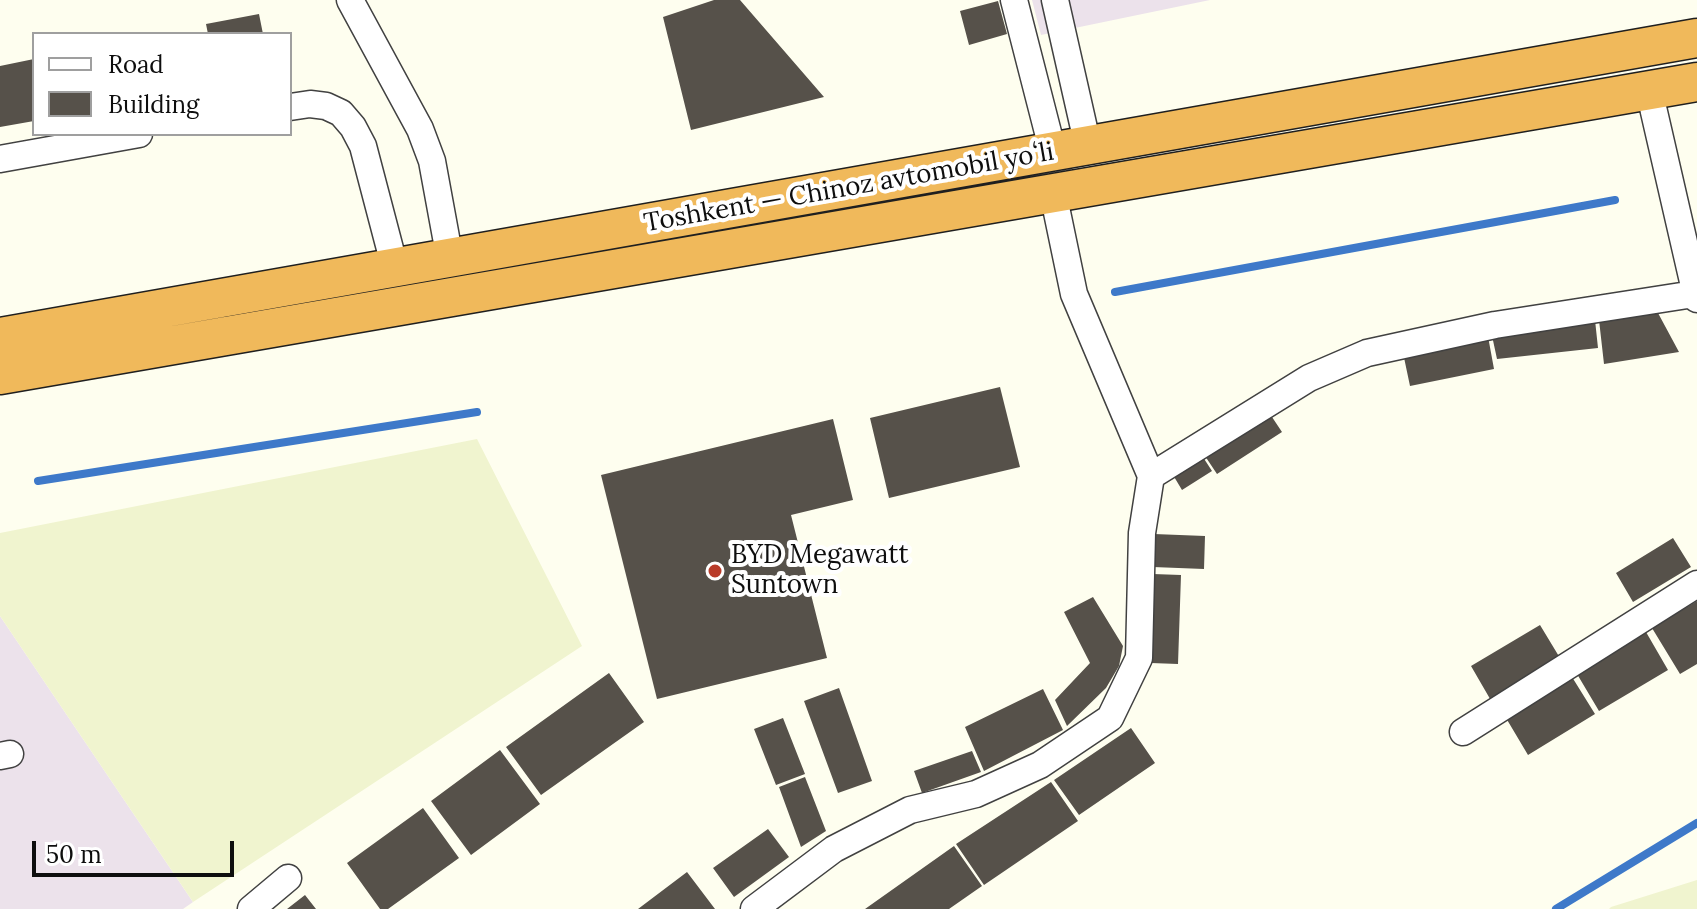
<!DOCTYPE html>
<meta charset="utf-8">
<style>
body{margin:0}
#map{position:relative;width:1697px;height:909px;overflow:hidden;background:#fefeef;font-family:Lora,serif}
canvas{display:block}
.legend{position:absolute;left:32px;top:32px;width:260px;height:104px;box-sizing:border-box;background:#fff;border:2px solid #9f9f9f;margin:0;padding:10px 14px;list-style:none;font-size:24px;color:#0e0e0e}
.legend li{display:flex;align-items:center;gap:16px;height:40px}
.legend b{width:40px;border:2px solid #9f9f9f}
.scale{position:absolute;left:32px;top:841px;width:202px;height:36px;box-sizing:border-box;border:4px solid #0e0e0e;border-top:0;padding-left:10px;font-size:24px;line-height:28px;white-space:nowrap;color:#0e0e0e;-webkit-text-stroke:6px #fff;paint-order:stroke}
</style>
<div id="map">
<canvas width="1697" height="909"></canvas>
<ul class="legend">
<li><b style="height:10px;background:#fff"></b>Road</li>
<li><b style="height:22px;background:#56514a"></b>Building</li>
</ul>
<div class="scale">50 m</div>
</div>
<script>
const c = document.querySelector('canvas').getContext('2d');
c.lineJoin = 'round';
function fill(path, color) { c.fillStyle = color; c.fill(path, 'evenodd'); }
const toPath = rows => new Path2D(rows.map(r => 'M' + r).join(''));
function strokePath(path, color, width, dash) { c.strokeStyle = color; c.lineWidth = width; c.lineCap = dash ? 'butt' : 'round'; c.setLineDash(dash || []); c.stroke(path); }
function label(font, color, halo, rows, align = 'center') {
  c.font = font + ' Lora,serif'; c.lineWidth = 8; c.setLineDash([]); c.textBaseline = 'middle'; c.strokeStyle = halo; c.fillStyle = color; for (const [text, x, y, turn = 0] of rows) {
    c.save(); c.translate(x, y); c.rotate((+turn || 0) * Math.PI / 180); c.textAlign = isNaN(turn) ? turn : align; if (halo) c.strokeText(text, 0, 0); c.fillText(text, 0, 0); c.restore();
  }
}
fill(toPath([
 [1032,0,1210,0,1041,35],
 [0,616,193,902,183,909,0,909]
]), '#ece2eb');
fill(toPath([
 [477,439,582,646,193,902,0,616,0,533],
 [1697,880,1697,909,1609,909,1611,907]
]), '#f0f4cf');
strokePath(toPath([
 [1115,292,1615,200],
 [38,481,477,412],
 [1556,909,1697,823]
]), '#3e79c9', 8);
fill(toPath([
 [714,0,740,0,824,97,691,130,663,17],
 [998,1,1007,34,969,45,960,11],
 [259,14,263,34,208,34,206,24],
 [34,59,34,121,0,127,0,66],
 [1658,313,1679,352,1604,364,1599,320],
 [1595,320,1598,348,1497,359,1491,331],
 [1487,331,1494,369,1410,386,1402,348],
 [1000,387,1020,467,889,498,870,418],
 [1266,408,1282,432,1217,474,1201,450],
 [833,419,853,500,791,515,827,658,657,699,601,475],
 [1199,451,1212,471,1182,490,1170,470],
 [1154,534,1205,536,1204,569,1153,567],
 [1673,538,1691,567,1633,602,1616,573],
 [1153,574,1181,575,1178,664,1151,663],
 [1093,597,1123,646,1119,666,1106,688,1067,726,1055,700,1090,663,1064,612],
 [1697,601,1697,664,1680,674,1652,628],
 [1540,625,1563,663,1493,704,1471,666],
 [1646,632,1668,670,1599,711,1577,674],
 [609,673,644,722,541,795,506,747],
 [1572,677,1595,714,1528,755,1506,718],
 [839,688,872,781,838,793,804,701],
 [1043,689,1063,730,984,771,965,727],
 [783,718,805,774,776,785,754,729],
 [1131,728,1155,763,1079,815,1054,780],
 [500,750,540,804,471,855,431,801],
 [972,751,981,772,922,793,914,771],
 [805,777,826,831,801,847,779,787],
 [1051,782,1078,821,984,885,956,844],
 [423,808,459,858,388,909,380,909,347,863],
 [768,829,789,857,734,897,713,868],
 [954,846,982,886,949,909,865,909],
 [687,872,715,909,638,909],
 [305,895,316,909,287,909]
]), '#56514a');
const minor = toPath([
 [350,0,420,129,432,161,450,259],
 [1014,0,1053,152],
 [1055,0,1088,146],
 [1649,90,1697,299],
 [290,107,310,104,326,106,341,113,353,127,363,146,395,268],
 [0,159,139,134],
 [1151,476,1309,378,1367,353,1495,325,1694,294],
 [1463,732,1697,584],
 [0,756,10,754],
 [251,909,288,878],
 [754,909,834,849,910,810,976,794,1040,765,1110,718,1139,658,1142,533,1151,476,1074,294,1053,193]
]);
const highway = toPath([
 [0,337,1697,38],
 [0,375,1697,82]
]);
strokePath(minor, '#414141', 29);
strokePath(highway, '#1f1f1f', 41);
strokePath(minor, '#fff', 26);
strokePath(highway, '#f0b95b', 38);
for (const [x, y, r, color] of [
 [715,571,8,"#b93c2a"]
]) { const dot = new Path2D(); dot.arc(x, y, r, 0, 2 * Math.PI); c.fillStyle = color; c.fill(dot); strokePath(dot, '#fff', 3); }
label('26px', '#0e0e0e', '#fff', [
 ["Toshkent — Chinoz avtomobil yoʻli",849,188,-10]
]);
label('26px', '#0e0e0e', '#fff', [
 ["BYD Megawatt",731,556],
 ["Suntown",731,586]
], 'left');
</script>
